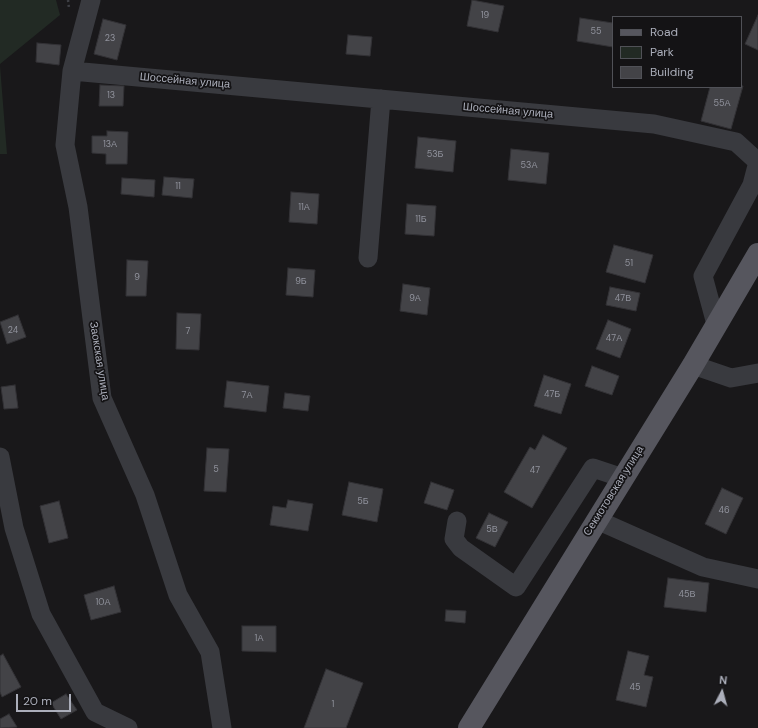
<!DOCTYPE html>
<meta charset="utf-8">
<style>
body{margin:0}
#map{position:relative;width:758px;height:728px;overflow:hidden;background:#19181a;font-family:"DM Sans",sans-serif}
canvas{display:block}
.legend{position:absolute;left:612px;top:16px;width:130px;height:72px;box-sizing:border-box;background:#141315;border:1px solid #505157;margin:0;padding:5px 7px;list-style:none;font-size:12px;color:#abaeba}
.legend li{display:flex;align-items:center;gap:8px;height:20px}
.legend b{width:20px;border:1px solid #505157}
.north{position:absolute;left:702px;top:672px;width:40px;height:40px;-webkit-text-stroke:3px #141315;paint-order:stroke;rotate:6deg;font-size:11px;font-weight:700;line-height:16px;text-align:center;color:#abaeba}
.north::after{content:'';display:block;margin:auto;width:14px;height:18px;background:#abaeba;clip-path:polygon(50% 0,100% 100%,50% 72%,0 100%)}
.scale{position:absolute;left:16px;top:694px;width:55px;height:18px;box-sizing:border-box;border:2px solid #abaeba;border-top:0;padding-left:5px;font-size:12px;line-height:14px;white-space:nowrap;color:#abaeba;-webkit-text-stroke:3px #141315;paint-order:stroke}
</style>
<div id="map">
<canvas width="758" height="728"></canvas>
<ul class="legend">
<li><b style="height:5px;background:#56565e"></b>Road</li>
<li><b style="height:11px;background:#222a24"></b>Park</li>
<li><b style="height:11px;background:#434347"></b>Building</li>
</ul>
<div class="north">N</div>
<div class="scale">20 m</div>
</div>
<script>
const c = document.querySelector('canvas').getContext('2d');
c.lineJoin = 'round';
function fill(path, color) { c.fillStyle = color; c.fill(path, 'evenodd'); }
const toPath = rows => new Path2D(rows.map(r => 'M' + r).join(''));
function strokePath(path, color, width, dash) { c.strokeStyle = color; c.lineWidth = width; c.lineCap = dash ? 'butt' : 'round'; c.setLineDash(dash || []); c.stroke(path); }
function label(font, color, halo, rows, align = 'center') {
  c.font = font + ' "DM Sans",sans-serif'; c.lineWidth = 3.5; c.setLineDash([]); c.textBaseline = 'middle'; c.strokeStyle = halo; c.fillStyle = color; for (const [text, x, y, turn = 0] of rows) {
    c.save(); c.translate(x, y); c.rotate((+turn || 0) * Math.PI / 180); c.textAlign = isNaN(turn) ? turn : align; if (halo) c.strokeText(text, 0, 0); c.fillText(text, 0, 0); c.restore();
  }
}
fill(toPath([
 [0,0,56,0,60,15,0,64],
 [0,66,7,154,0,154]
]), '#222a24');
const building = toPath([
 [472,0,504,6,498,32,467,26,472,0],
 [758,15,758,50,745,44,758,15],
 [580,18,613,23,613,47,577,41,580,18],
 [103,19,126,25,117,60,94,54,103,19],
 [348,35,372,37,370,56,346,54,348,35],
 [37,43,61,45,59,65,36,62,37,43],
 [100,85,124,86,123,106,99,106,100,85],
 [741,86,743,86,731,129,701,121,710,87,741,87,741,86],
 [107,131,128,132,127,164,106,164,106,154,92,153,92,136,107,136,107,131],
 [418,137,456,141,453,172,415,168,418,137],
 [511,149,549,153,546,184,508,180,511,149],
 [164,177,194,179,192,198,162,195,164,177],
 [122,178,155,180,154,197,121,194,122,178],
 [291,192,319,194,317,224,289,222,291,192],
 [407,204,436,206,434,236,405,234,407,204],
 [614,245,653,255,645,283,606,272,614,245],
 [127,260,148,261,146,296,126,296,127,260],
 [288,268,315,270,313,297,286,295,288,268],
 [403,284,430,288,427,315,400,311,403,284],
 [610,287,640,293,636,311,606,305,610,287],
 [177,313,201,314,199,350,176,349,177,313],
 [18,315,26,337,7,344,0,322,18,315],
 [608,320,631,329,620,358,596,349,608,320],
 [592,366,619,376,612,395,585,386,592,366],
 [544,375,571,384,561,414,534,406,544,375],
 [227,381,269,386,266,412,224,407,227,381],
 [15,385,18,408,4,409,1,387,15,385],
 [285,393,310,396,308,411,283,408,285,393],
 [543,435,567,448,532,508,504,492,530,447,535,450,543,435],
 [207,448,229,449,226,492,204,491,207,448],
 [349,482,383,489,377,522,342,515,349,482],
 [431,482,454,490,447,510,424,503,431,482],
 [722,488,743,498,726,534,705,524,722,488],
 [288,500,313,504,308,531,270,525,273,506,286,508,288,500],
 [59,501,68,538,49,543,40,506,59,501],
 [489,513,508,522,495,547,476,538,489,513],
 [668,578,709,583,706,612,664,607,668,578],
 [114,586,121,612,91,620,84,595,114,586],
 [446,610,466,611,465,623,445,621,446,610],
 [242,626,276,626,276,652,242,651,242,626],
 [628,651,649,656,644,675,653,677,646,707,616,700,628,651],
 [3,654,21,687,2,697,0,692,0,656,3,654],
 [326,669,363,683,346,728,304,728,326,669],
 [66,694,77,710,61,719,51,703,66,694],
 [9,714,17,727,0,728,0,719,9,714]
]);
fill(building, '#434347');
strokePath(building, '#333236', 1);
strokePath(toPath([
 [68,0,69,8]
]), '#3f4046', 2.5, [2, 3]);
strokePath(toPath([
 [91,0,72,71,65,145,78,207,102,398,145,495,178,595,210,652,222,728],
 [72,71,654,124,736,142,758,162,752,185,703,276,716,324],
 [368,258,381,99],
 [693,365,731,378,758,373],
 [0,457,14,528,41,614,95,712,128,728],
 [597,520,703,567,758,579],
 [457,521,454,539,461,548,516,587,593,468,623,478]
]), '#393a3f', 19);
strokePath(toPath([
 [469,728,693,365,758,254]
]), '#56565e', 22);
label('9px', '#91939d', null, [
 ["19",485,16],
 ["55",596,32],
 ["23",110,39],
 ["13",111,96],
 ["55А",722,104],
 ["13А",110,145],
 ["53Б",435,155],
 ["53А",529,166],
 ["11",178,187],
 ["11А",304,208],
 ["11Б",421,220],
 ["51",629,264],
 ["9",137,278],
 ["9Б",301,282],
 ["9А",415,299],
 ["47В",623,299],
 ["24",13,331],
 ["7",188,332],
 ["47А",614,339],
 ["47Б",552,395],
 ["7А",247,396],
 ["5",216,470],
 ["47",535,471],
 ["5Б",363,502],
 ["46",724,511],
 ["5В",492,530],
 ["45В",687,595],
 ["10А",103,603],
 ["1А",259,639],
 ["45",635,688],
 ["1",333,705]
]);
label('11px', '#abaeba', '#141315', [
 ["Шоссейная улица",185,81,5],
 ["Шоссейная улица",508,111,5],
 ["Заокская улица",99,361,81],
 ["Секиотовская улица",614,491,-58]
]);
</script>
